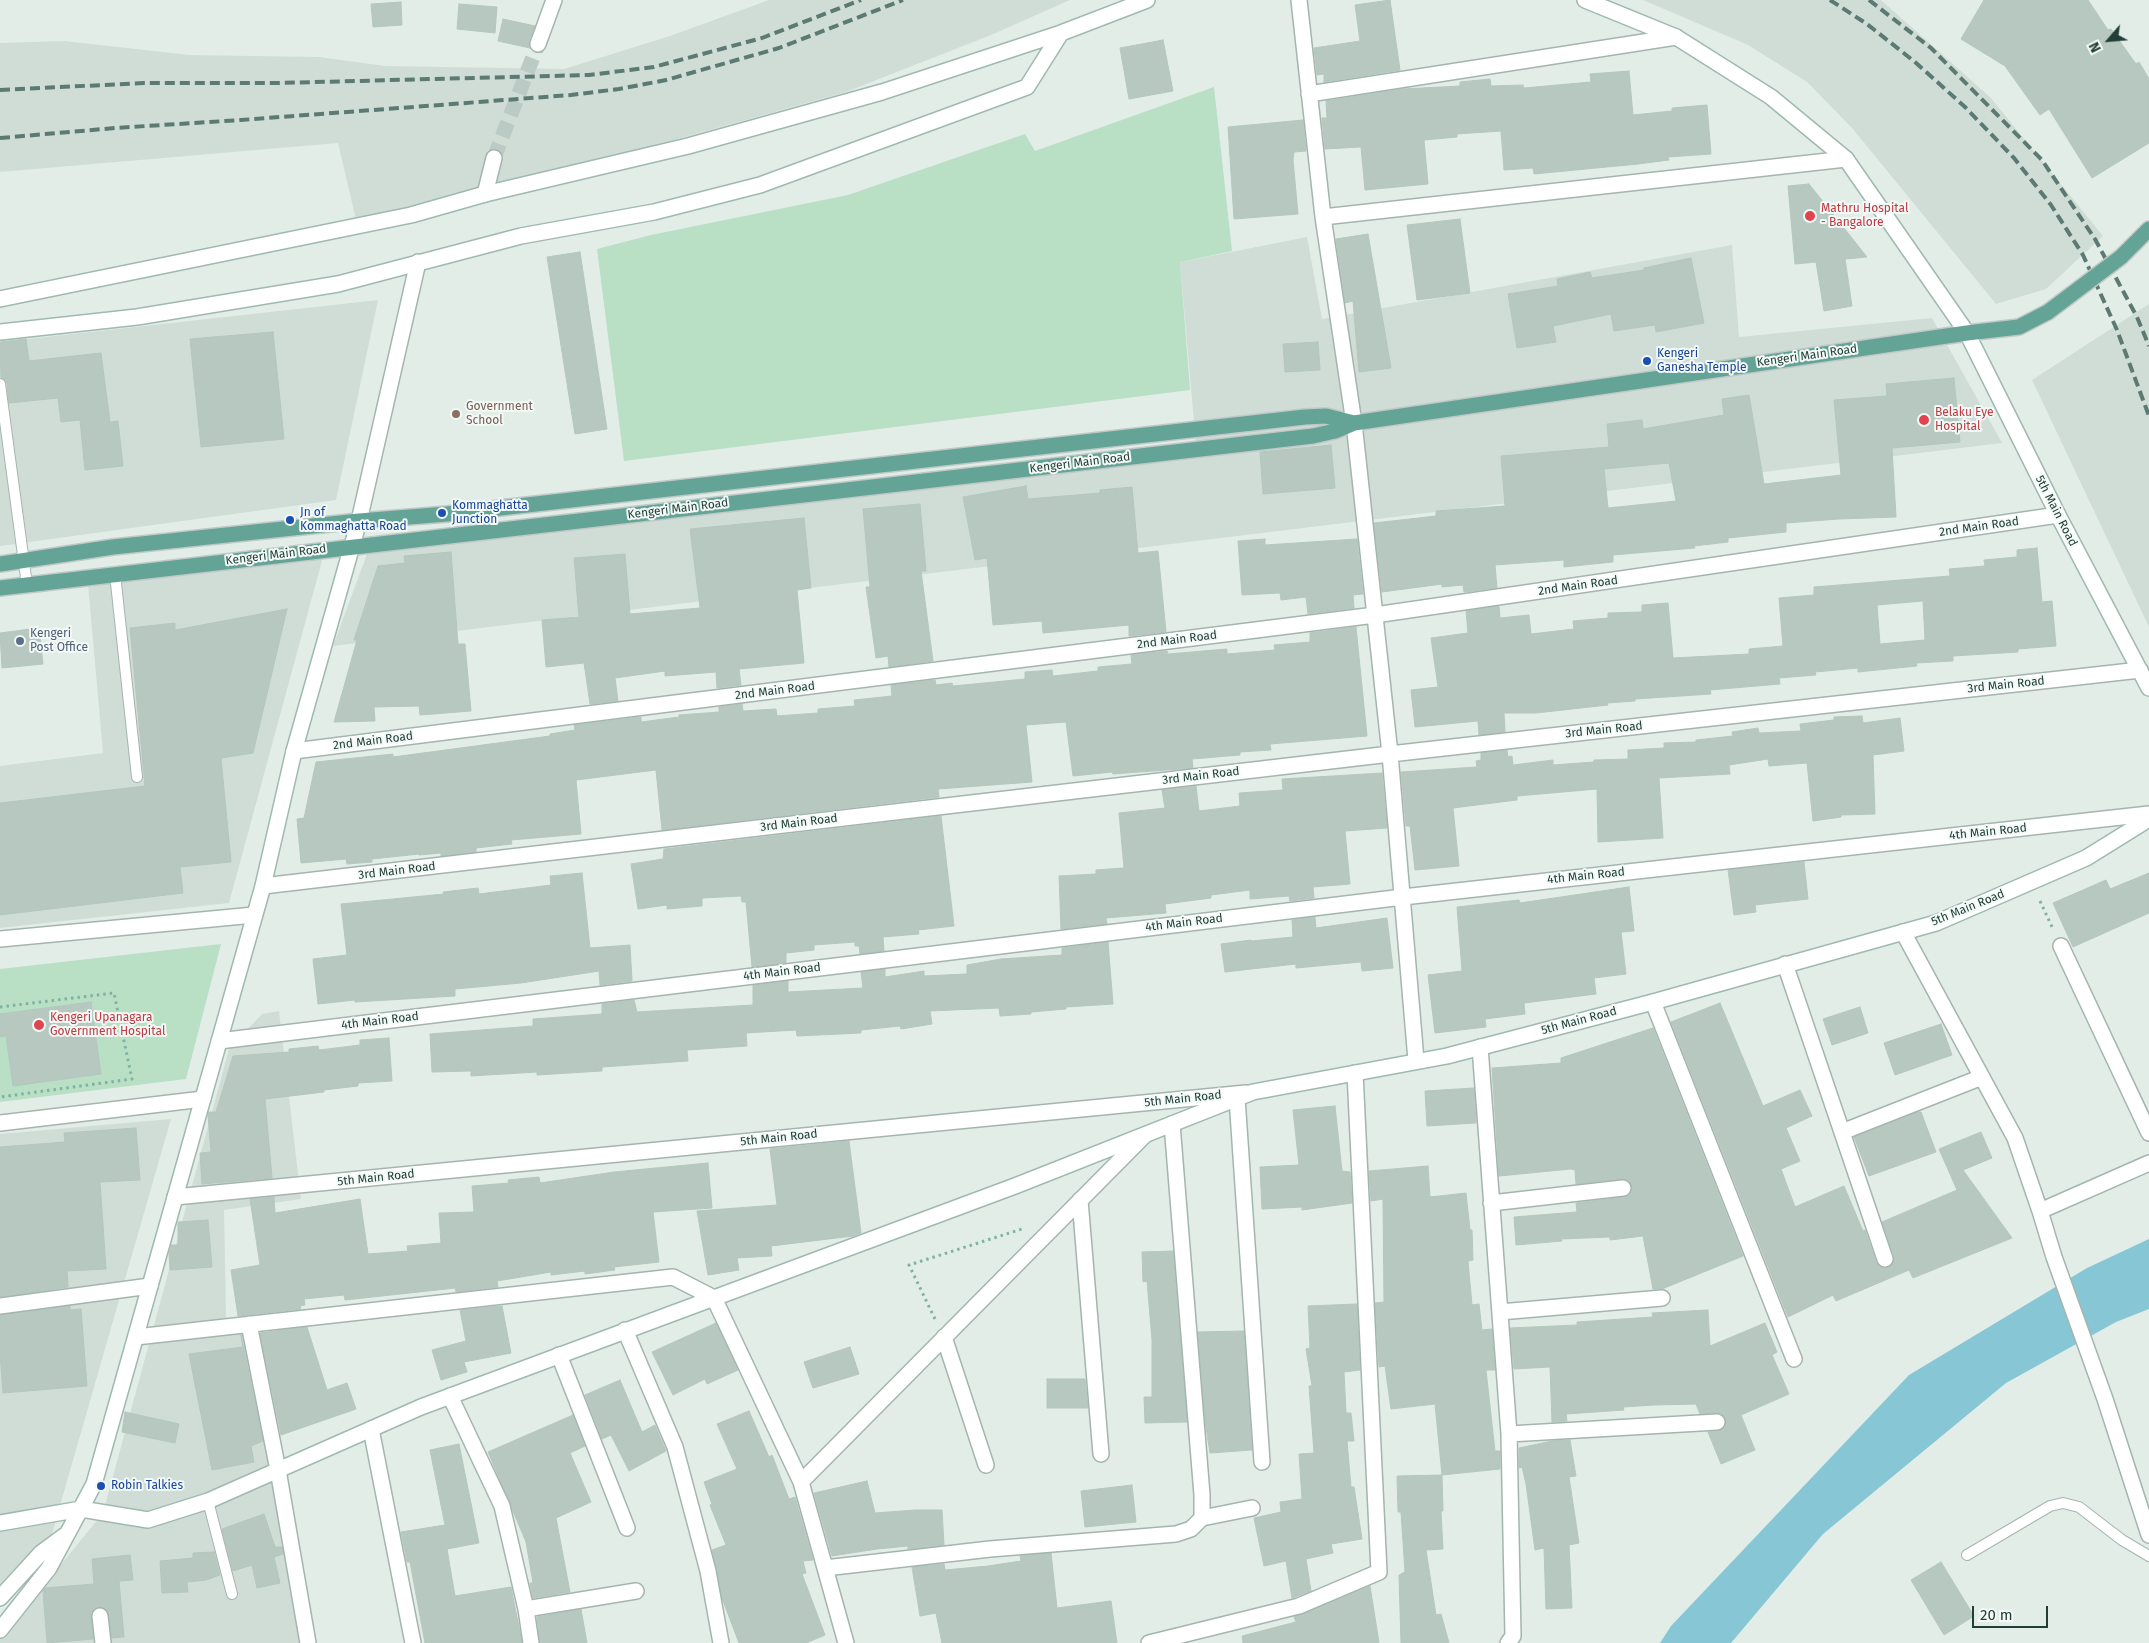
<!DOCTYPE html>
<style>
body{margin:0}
#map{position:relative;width:2149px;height:1643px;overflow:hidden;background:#e2ede8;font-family:"Fira Sans",sans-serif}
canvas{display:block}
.north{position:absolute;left:2084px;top:15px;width:50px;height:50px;-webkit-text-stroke:4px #f2f9f6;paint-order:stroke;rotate:243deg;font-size:14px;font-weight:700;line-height:20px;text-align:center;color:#213f37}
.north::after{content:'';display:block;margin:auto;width:18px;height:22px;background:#213f37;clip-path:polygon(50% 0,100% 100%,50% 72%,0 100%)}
.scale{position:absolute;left:1972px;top:1606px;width:76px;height:22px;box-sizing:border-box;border:2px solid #213f37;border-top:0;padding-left:6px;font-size:15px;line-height:18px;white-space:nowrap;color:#213f37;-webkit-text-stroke:4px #f2f9f6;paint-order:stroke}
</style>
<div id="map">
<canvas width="2149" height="1643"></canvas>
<div class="north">N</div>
<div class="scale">20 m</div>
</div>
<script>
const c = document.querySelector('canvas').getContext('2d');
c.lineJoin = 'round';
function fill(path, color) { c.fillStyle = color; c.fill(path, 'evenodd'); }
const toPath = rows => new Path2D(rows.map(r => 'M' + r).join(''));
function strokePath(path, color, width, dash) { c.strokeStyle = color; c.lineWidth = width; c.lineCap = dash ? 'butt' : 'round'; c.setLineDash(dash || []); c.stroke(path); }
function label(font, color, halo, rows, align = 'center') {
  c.font = font + ' "Fira Sans",sans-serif'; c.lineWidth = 4; c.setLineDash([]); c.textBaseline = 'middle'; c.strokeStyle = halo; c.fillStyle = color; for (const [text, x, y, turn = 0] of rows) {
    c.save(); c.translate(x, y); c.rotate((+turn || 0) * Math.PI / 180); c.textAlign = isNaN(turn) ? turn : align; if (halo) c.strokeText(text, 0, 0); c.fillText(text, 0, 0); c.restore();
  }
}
fill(toPath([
 [769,0,1070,0,991,35,846,92,358,228,338,143,0,172,0,43,64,41,190,55,319,57,385,66,564,69,670,36],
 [1643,0,1881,0,1990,97,2103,236,2046,289,1996,304,1852,128,1807,82,1748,45],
 [1307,237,1322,319,1732,245,1739,337,1932,318,2002,443,333,646,367,554,1197,456,1180,262],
 [378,300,336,500,0,546,0,342],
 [2149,304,2149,627,2032,380],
 [323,557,229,903,0,928,0,766,103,753,88,584],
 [279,1011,301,1199,224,1210,226,1317,249,1342,300,1643,0,1643,0,1639,103,1513,229,1049,262,1014],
 [171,1119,51,1537,0,1588,0,1134]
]), '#d0ddd7');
fill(toPath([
 [1214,87,1232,251,1180,262,1190,390,624,461,597,249,651,235,848,195,1025,134,1035,151],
 [221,944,186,1079,0,1102,0,969]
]), '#b9dfc5');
fill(toPath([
 [2149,1239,2149,1309,2116,1322,2006,1383,1823,1534,1731,1643,1660,1643,1671,1626,1909,1375,2087,1268]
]), '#87c7d5');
const building = toPath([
 [1390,0,1400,70,1324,82,1324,74,1317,75,1314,48,1360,41,1355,5,1390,0],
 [1984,0,2088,0,2108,30,2111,29,2136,64,2139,62,2149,79,2149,143,2092,178,2049,109,2040,115,2005,66,1961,39,1984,0],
 [401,2,402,25,373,27,371,4,401,2],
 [459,4,497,7,495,33,457,29,459,4],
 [503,19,535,26,529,41,530,48,498,41,503,19],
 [1163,40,1173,91,1129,99,1120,48,1163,40],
 [1629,71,1633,115,1672,111,1672,108,1707,105,1711,154,1668,157,1669,160,1638,164,1534,174,1533,168,1504,170,1501,131,1457,134,1457,137,1424,140,1428,184,1365,190,1361,147,1325,149,1322,118,1327,118,1326,101,1402,89,1460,86,1460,82,1490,79,1491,86,1523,85,1524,88,1591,82,1590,74,1629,71],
 [1303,120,1306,151,1294,152,1293,160,1298,214,1234,219,1228,127,1303,120],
 [1809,184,1867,257,1845,259,1852,306,1824,311,1816,262,1795,264,1788,186,1809,184],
 [1460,219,1470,293,1417,300,1407,225,1460,219],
 [1368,234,1391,368,1359,372,1353,301,1345,303,1336,239,1368,234],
 [580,252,607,429,575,434,547,257,580,252],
 [1691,258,1704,323,1656,332,1655,325,1614,331,1611,314,1553,326,1556,342,1517,348,1508,294,1558,286,1557,279,1590,272,1592,278,1644,270,1644,268,1691,258],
 [273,332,284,439,201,447,190,339,273,332],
 [26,339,29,361,101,353,110,422,118,421,123,466,85,470,80,420,61,422,58,398,9,403,7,383,1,377,0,342,26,339],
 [1318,342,1320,370,1285,372,1283,344,1318,342],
 [1954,378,1960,442,1892,448,1896,517,1839,519,1786,523,1786,532,1728,538,1728,542,1694,546,1695,548,1613,555,1613,562,1564,567,1564,560,1495,565,1497,588,1464,592,1463,585,1442,587,1442,584,1382,592,1374,523,1436,516,1436,511,1505,506,1501,456,1609,447,1607,424,1642,420,1643,429,1724,415,1722,399,1749,395,1764,484,1841,475,1834,400,1887,396,1886,384,1954,378],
 [1669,463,1676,501,1608,508,1604,469,1669,463],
 [1331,445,1335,488,1263,494,1260,452,1331,445],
 [1026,486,1028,499,1100,493,1100,490,1132,487,1138,553,1158,551,1166,632,1129,636,1129,625,1043,633,1042,621,993,625,987,558,975,560,963,497,1026,486],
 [920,504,926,571,921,571,933,661,889,667,888,656,876,658,866,587,870,587,863,509,920,504],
 [804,518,811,588,797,590,804,663,739,669,741,685,717,688,716,672,665,676,665,671,615,678,618,701,590,704,584,663,546,667,542,620,579,617,574,558,625,554,630,614,700,608,690,529,804,518],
 [1265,539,1265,545,1357,539,1363,594,1353,595,1354,608,1308,614,1306,597,1281,600,1280,593,1242,595,1238,541,1265,539],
 [2037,548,2042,602,2052,601,2056,646,2018,649,2018,652,1953,656,1953,661,1916,663,1917,666,1858,672,1858,668,1815,672,1816,675,1779,678,1780,684,1710,690,1711,694,1635,699,1635,701,1607,703,1608,705,1536,713,1504,713,1505,732,1479,735,1478,721,1415,727,1411,690,1438,687,1431,638,1468,633,1466,611,1499,606,1500,618,1529,615,1531,634,1574,629,1573,621,1608,618,1608,613,1642,612,1642,605,1668,603,1673,658,1749,654,1749,649,1783,646,1779,598,1814,595,1814,587,1950,576,1949,569,1985,566,1984,560,2017,557,2017,550,2037,548],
 [1923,601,1925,640,1880,644,1877,605,1923,601],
 [451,552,458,644,465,644,471,711,420,715,419,706,374,707,375,721,334,722,357,640,354,640,378,566,405,563,404,556,451,552],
 [287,609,253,753,221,758,231,862,180,867,183,893,0,915,0,803,145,786,130,628,175,623,175,630,287,609],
 [1356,627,1367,736,1270,744,1271,750,1240,752,1240,755,1192,759,1193,768,1113,774,1112,772,1073,776,1066,722,1026,725,1032,782,938,789,939,797,662,830,656,770,576,780,581,834,511,840,512,844,476,848,476,852,441,856,441,853,419,855,419,854,372,859,372,862,347,864,346,859,301,863,297,819,304,818,316,762,393,754,393,757,550,736,550,734,575,730,574,725,641,717,641,722,679,717,679,715,719,712,719,707,742,704,743,711,776,709,777,716,818,713,818,709,855,706,854,700,892,696,891,685,935,680,936,685,952,683,953,686,1025,679,1025,672,1052,670,1053,676,1098,671,1098,667,1132,664,1131,655,1167,651,1168,654,1227,649,1227,654,1275,650,1274,645,1310,642,1310,633,1356,627],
 [39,628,43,664,2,668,0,633,39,628],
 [1862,716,1863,723,1900,718,1904,751,1873,755,1875,814,1841,815,1841,817,1813,821,1807,763,1769,766,1768,759,1729,765,1730,774,1659,778,1663,838,1598,842,1597,789,1517,796,1517,800,1453,808,1459,866,1415,870,1410,826,1406,826,1401,772,1477,767,1476,761,1481,760,1481,753,1507,750,1508,757,1512,756,1513,765,1553,760,1553,765,1594,762,1594,760,1628,759,1628,750,1664,748,1664,743,1696,742,1696,740,1733,736,1732,732,1758,728,1759,733,1801,731,1800,724,1834,720,1834,717,1862,716],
 [1382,773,1387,828,1345,831,1350,884,1313,887,1314,898,1290,901,1289,896,1250,899,1250,890,1211,895,1211,898,1165,904,1166,913,1106,918,1107,924,1061,929,1059,876,1096,874,1096,870,1124,868,1119,813,1165,808,1162,790,1196,786,1199,811,1240,806,1239,793,1283,790,1282,779,1382,773],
 [941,816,954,926,918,930,919,934,883,937,884,951,860,954,859,946,855,946,855,942,814,945,814,950,786,953,786,963,752,967,746,902,742,902,741,896,702,898,702,906,667,909,667,905,638,909,631,864,663,859,664,849,941,816],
 [1804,862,1808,899,1755,905,1756,912,1734,915,1728,870,1804,862],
 [582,873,590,948,630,945,632,981,600,985,599,971,521,983,455,989,455,996,355,1002,355,1000,318,1004,313,959,347,955,341,904,444,894,443,892,478,888,479,894,551,885,550,876,582,873],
 [2149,873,2149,913,2073,947,2053,903,2106,880,2110,889,2149,873],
 [1629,887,1634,931,1621,932,1626,974,1594,978,1596,994,1524,1003,1525,1014,1485,1019,1486,1027,1435,1033,1428,975,1462,971,1457,907,1519,900,1520,903,1629,887],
 [1315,917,1316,928,1387,918,1393,968,1362,971,1361,962,1296,968,1296,964,1225,972,1221,944,1251,940,1251,941,1293,937,1292,920,1315,917],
 [1108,942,1113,1004,1066,1007,1066,1009,1031,1012,1031,1014,1000,1016,999,1008,930,1011,932,1024,901,1029,900,1026,861,1030,861,1033,797,1036,796,1030,746,1033,747,1046,687,1050,688,1061,602,1067,602,1071,537,1075,537,1072,471,1076,471,1071,432,1072,430,1034,533,1026,533,1019,602,1014,602,1004,634,1000,637,1012,753,1005,753,985,788,981,788,992,863,988,861,972,885,969,885,977,924,971,924,976,967,974,967,965,1001,959,1062,955,1062,948,1108,942],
 [91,1002,101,1074,13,1086,6,1036,0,1037,0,1014,91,1002],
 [1720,1003,1763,1106,1800,1090,1812,1116,1786,1128,1800,1161,1781,1169,1795,1207,1844,1186,1863,1231,1865,1230,1876,1262,1883,1268,1888,1268,1894,1261,1894,1256,1882,1222,1957,1190,1939,1149,1981,1132,1992,1158,1963,1170,2012,1238,1913,1278,1909,1270,1836,1301,1833,1295,1788,1317,1671,1022,1720,1003],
 [1860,1007,1868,1033,1832,1045,1823,1019,1860,1007],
 [1941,1024,1952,1055,1895,1075,1884,1043,1941,1024],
 [1653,1028,1743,1256,1662,1289,1653,1289,1643,1236,1610,1240,1610,1237,1561,1239,1562,1241,1516,1245,1514,1217,1577,1212,1576,1203,1625,1197,1631,1192,1632,1186,1627,1180,1622,1179,1576,1184,1575,1170,1571,1169,1499,1176,1492,1068,1561,1063,1561,1058,1653,1028],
 [389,1038,392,1081,358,1083,358,1086,324,1090,324,1092,265,1099,272,1178,202,1184,200,1153,211,1152,208,1115,209,1112,216,1112,233,1056,289,1052,289,1049,318,1046,319,1050,360,1045,360,1040,389,1038],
 [1474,1088,1476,1123,1427,1126,1425,1091,1474,1088],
 [1335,1106,1342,1171,1350,1172,1352,1203,1302,1210,1302,1207,1262,1209,1260,1167,1299,1165,1293,1110,1335,1106],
 [1917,1112,1921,1112,1936,1152,1869,1176,1854,1137,1917,1112],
 [136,1128,140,1180,100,1182,106,1269,67,1271,68,1287,0,1297,0,1147,65,1142,64,1133,136,1128],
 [849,1141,861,1233,853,1236,771,1246,772,1256,737,1258,739,1270,708,1275,697,1211,777,1205,770,1149,849,1141],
 [708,1163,712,1208,653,1212,659,1262,614,1267,615,1270,585,1274,585,1271,551,1275,551,1272,497,1281,498,1287,456,1292,455,1288,345,1300,344,1295,304,1299,305,1305,300,1306,301,1309,238,1316,231,1270,260,1265,250,1199,274,1197,275,1213,360,1199,368,1254,408,1251,407,1246,441,1243,439,1213,474,1212,472,1186,509,1183,508,1180,539,1177,540,1183,614,1172,708,1163],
 [1428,1166,1430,1197,1466,1193,1470,1230,1472,1230,1473,1260,1468,1261,1472,1305,1479,1304,1482,1330,1492,1329,1495,1370,1486,1370,1495,1451,1500,1451,1500,1469,1442,1475,1435,1404,1391,1409,1385,1366,1379,1367,1375,1303,1384,1302,1383,1199,1371,1201,1369,1171,1428,1166],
 [208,1220,212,1267,170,1270,169,1254,171,1245,178,1245,178,1222,208,1220],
 [1173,1251,1187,1422,1145,1423,1144,1397,1152,1397,1152,1340,1147,1281,1143,1282,1142,1252,1173,1251],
 [1357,1304,1360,1370,1344,1372,1346,1413,1351,1413,1354,1441,1347,1441,1351,1487,1354,1487,1362,1539,1331,1544,1333,1553,1306,1559,1311,1591,1292,1598,1286,1561,1264,1566,1254,1518,1281,1512,1280,1502,1302,1499,1299,1454,1314,1453,1309,1386,1312,1386,1306,1349,1310,1348,1308,1306,1357,1304],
 [70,1306,70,1310,81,1309,87,1386,3,1393,0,1353,0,1315,70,1306],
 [502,1306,511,1353,464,1362,467,1372,441,1380,432,1350,466,1341,460,1310,502,1306],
 [1708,1310,1710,1346,1765,1323,1777,1352,1772,1355,1789,1394,1741,1415,1755,1450,1721,1464,1708,1432,1718,1431,1725,1427,1725,1417,1721,1413,1700,1414,1696,1404,1654,1405,1623,1407,1624,1410,1566,1414,1567,1421,1552,1422,1550,1367,1514,1369,1510,1328,1577,1325,1577,1322,1653,1317,1652,1313,1708,1310],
 [716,1323,738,1370,707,1384,705,1379,673,1395,652,1352,716,1323],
 [307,1327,327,1390,347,1383,356,1409,281,1435,260,1333,307,1327],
 [1244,1331,1252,1450,1210,1453,1205,1421,1198,1332,1244,1331],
 [241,1335,263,1441,251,1446,254,1462,212,1470,189,1354,243,1347,241,1335],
 [850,1347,859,1374,813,1388,804,1362,850,1347],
 [1047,1379,1085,1379,1088,1408,1047,1408,1047,1379],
 [620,1380,642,1432,655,1425,666,1451,629,1471,611,1435,602,1439,585,1395,620,1380],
 [749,1411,769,1457,772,1455,789,1499,795,1497,813,1560,803,1561,806,1573,802,1574,825,1635,806,1643,739,1643,722,1598,712,1550,726,1545,710,1505,712,1504,704,1482,737,1469,717,1424,749,1411],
 [125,1412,179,1424,175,1443,122,1432,125,1412],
 [573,1415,585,1446,570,1453,591,1502,556,1518,570,1592,533,1598,530,1583,533,1583,526,1542,488,1452,573,1415],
 [1570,1440,1576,1476,1569,1477,1579,1543,1569,1545,1572,1608,1546,1609,1544,1548,1535,1550,1526,1484,1522,1467,1519,1468,1519,1448,1552,1441,1570,1440],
 [459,1444,479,1543,447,1549,455,1596,511,1587,522,1643,425,1643,410,1562,407,1562,401,1532,445,1525,430,1450,459,1444],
 [1442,1475,1443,1511,1441,1511,1443,1549,1426,1550,1436,1615,1441,1614,1449,1643,1401,1643,1399,1575,1405,1572,1401,1512,1398,1512,1397,1476,1442,1475],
 [867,1481,875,1513,915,1510,942,1510,944,1545,908,1549,908,1546,877,1549,832,1556,814,1493,867,1481],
 [1132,1485,1136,1522,1085,1527,1081,1491,1132,1485],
 [264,1514,275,1547,282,1547,283,1554,274,1557,280,1583,257,1588,252,1565,233,1571,222,1529,264,1514],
 [214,1552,220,1575,206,1580,187,1582,188,1592,162,1593,160,1561,193,1558,193,1553,214,1552],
 [1051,1553,1057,1608,1111,1601,1117,1643,942,1643,936,1613,920,1616,912,1567,944,1564,945,1570,988,1566,1021,1561,1020,1556,1051,1553],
 [130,1555,133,1580,119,1581,124,1637,112,1638,108,1611,99,1607,91,1613,93,1639,47,1643,43,1591,45,1588,94,1584,92,1559,130,1555],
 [1941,1562,1974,1616,1944,1635,1911,1580,1941,1562],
 [1370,1586,1379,1643,1243,1643,1242,1636,1296,1622,1294,1617,1370,1586],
 [581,1609,587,1643,540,1643,537,1617,581,1609]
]);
fill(building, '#b7c8c1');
strokePath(building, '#b4c7bf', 1);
strokePath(toPath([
 [494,158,538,44]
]), '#bbcac5', 15, [15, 8]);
const lane = toPath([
 [0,384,27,585],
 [115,574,137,777],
 [208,1501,232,1594],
 [1967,1555,2050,1506,2063,1503,2079,1507,2122,1540,2149,1556]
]);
const street = toPath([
 [1299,0,1323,217,1354,423,1390,754,1416,1060],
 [538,44,554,0],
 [1309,94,1676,37],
 [485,194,494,158],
 [1323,217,1846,159],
 [359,521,418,262],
 [294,751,1375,615,2058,515],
 [263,886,1390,754,2140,670],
 [1903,932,2015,1138,2040,1211,2054,1257,2105,1399,2149,1535],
 [0,939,254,915],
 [2061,946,2149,1133],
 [1785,964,1885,1259],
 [1653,1002,1794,1359],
 [219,1041,1403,897,2149,814],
 [1480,1047,1509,1434,1513,1636,1508,1643],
 [1237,1098,1262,1462],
 [0,1123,203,1099],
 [1842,1132,1982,1077],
 [175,1197,1246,1093],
 [1080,1200,1101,1454],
 [1491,1203,1623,1188],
 [2040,1211,2149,1163],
 [0,1306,150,1286],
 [1500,1312,1662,1298],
 [249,1324,278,1470,308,1643],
 [625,1330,675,1447,708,1571,721,1643],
 [136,1337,673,1277,714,1298,801,1482,1145,1135],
 [944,1337,986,1465],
 [559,1355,627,1528],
 [450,1396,502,1506,526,1609,531,1643],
 [371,1429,413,1643],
 [1509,1434,1717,1422],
 [801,1482,846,1643],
 [1202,1518,1252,1508],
 [825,1568,990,1549,1176,1534,1191,1529,1202,1518,1202,1495,1172,1124],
 [526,1609,636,1591],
 [100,1616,103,1643],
 [1149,1643,1299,1606,1379,1572,1355,1073]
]);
const secondary = toPath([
 [1585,0,1676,37,1771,97,1846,159,1967,333,2058,515,2149,688],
 [0,299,411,215,485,194,688,146,882,92,1061,33,1147,0],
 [0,332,137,317,338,284,521,236,654,212,760,185,1027,87,1061,33],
 [0,1523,81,1509,148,1520,208,1501,421,1407,1015,1186,1253,1092,1447,1056,1653,1002,1936,923,2086,858,2149,819],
 [0,1598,41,1553,64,1536],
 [0,1630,49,1568,94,1484,263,886,294,751,359,521]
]);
const primary = toPath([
 [2121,257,2149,229],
 [0,564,113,547,359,521,447,514,1305,417,1326,416,1354,423],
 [0,588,1313,436,1335,431,1354,423,1967,333,2019,327,2048,312]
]);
strokePath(lane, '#a4b5af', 12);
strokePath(street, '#a4b5af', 18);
strokePath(secondary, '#9fb9b1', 18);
strokePath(primary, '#c1c9c7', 18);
strokePath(toPath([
 [2040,901,2053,929],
 [0,1007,114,993,132,1079,0,1097],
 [935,1319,909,1265,1022,1229]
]), '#80b2a4', 3, [2.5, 4]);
strokePath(lane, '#fff', 10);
strokePath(street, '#fff', 15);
strokePath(secondary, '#fff', 15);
strokePath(primary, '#64a496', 15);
strokePath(toPath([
 [1830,0,1867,24,1915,62,1965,107,2014,158,2051,205,2083,255,2117,330,2149,416],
 [1869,0,1931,48,2042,160,2095,239,2137,317,2149,346],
 [0,90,144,83,278,83,589,75,654,67,762,38,861,0],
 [0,138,115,128,241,120,571,95,619,89,666,80,779,48,903,0]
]), '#5b7a73', 4, [10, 5]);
const primaryBridge = toPath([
 [2048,312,2121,257]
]);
strokePath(primaryBridge, '#c1c9c7', 18, []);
strokePath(primaryBridge, '#64a496', 15);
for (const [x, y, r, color] of [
 [1810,216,6,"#e0444e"],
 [1647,361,5,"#1a4fb4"],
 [456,414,5,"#8d6e63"],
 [1924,420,6,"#e0444e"],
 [442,513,5,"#1a4fb4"],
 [290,520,5,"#1a4fb4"],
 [20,641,5,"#5c6f8a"],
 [39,1025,6,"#e0444e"],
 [101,1486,5,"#1a4fb4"]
]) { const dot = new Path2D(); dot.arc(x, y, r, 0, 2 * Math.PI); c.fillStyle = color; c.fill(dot); strokePath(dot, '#f2f9f6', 2); }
label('12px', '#be3a42', '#f2f9f6', [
 ["Mathru Hospital",1821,209],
 ["- Bangalore",1821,223],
 ["Belaku Eye",1935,413],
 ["Hospital",1935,427],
 ["Kengeri Upanagara",50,1018],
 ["Government Hospital",50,1032]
], 'left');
label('12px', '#164399', '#f2f9f6', [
 ["Kengeri",1657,354],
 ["Ganesha Temple",1657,368],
 ["Kommaghatta",452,506],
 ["Junction",452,520],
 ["Jn of",300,513],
 ["Kommaghatta Road",300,527],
 ["Robin Talkies",111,1486]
], 'left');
label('12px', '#213f37', '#f2f9f6', [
 ["Kengeri Main Road",1807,356,-8],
 ["Kengeri Main Road",1080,463,-7],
 ["Kengeri Main Road",678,509,-7],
 ["5th Main Road",2056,511,63],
 ["2nd Main Road",1979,527,-8],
 ["Kengeri Main Road",276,555,-7],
 ["2nd Main Road",1578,586,-8],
 ["2nd Main Road",1177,640,-7],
 ["3rd Main Road",2006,685,-6],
 ["2nd Main Road",775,691,-7],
 ["3rd Main Road",1604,730,-6],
 ["2nd Main Road",373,741,-7],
 ["3rd Main Road",1201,776,-7],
 ["3rd Main Road",799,823,-7],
 ["4th Main Road",1988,832,-6],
 ["3rd Main Road",397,871,-7],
 ["4th Main Road",1586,876,-6],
 ["5th Main Road",1968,908,-22],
 ["4th Main Road",1184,923,-7],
 ["4th Main Road",782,972,-7],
 ["4th Main Road",380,1021,-7],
 ["5th Main Road",1579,1021,-15],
 ["5th Main Road",1183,1099,-6],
 ["5th Main Road",779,1138,-6],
 ["5th Main Road",376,1178,-6]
]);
label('12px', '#785e54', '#f2f9f6', [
 ["Government",466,407],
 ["School",466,421]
], 'left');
label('12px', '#4e5e75', '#f2f9f6', [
 ["Kengeri",30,634],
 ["Post Office",30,648]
], 'left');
</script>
